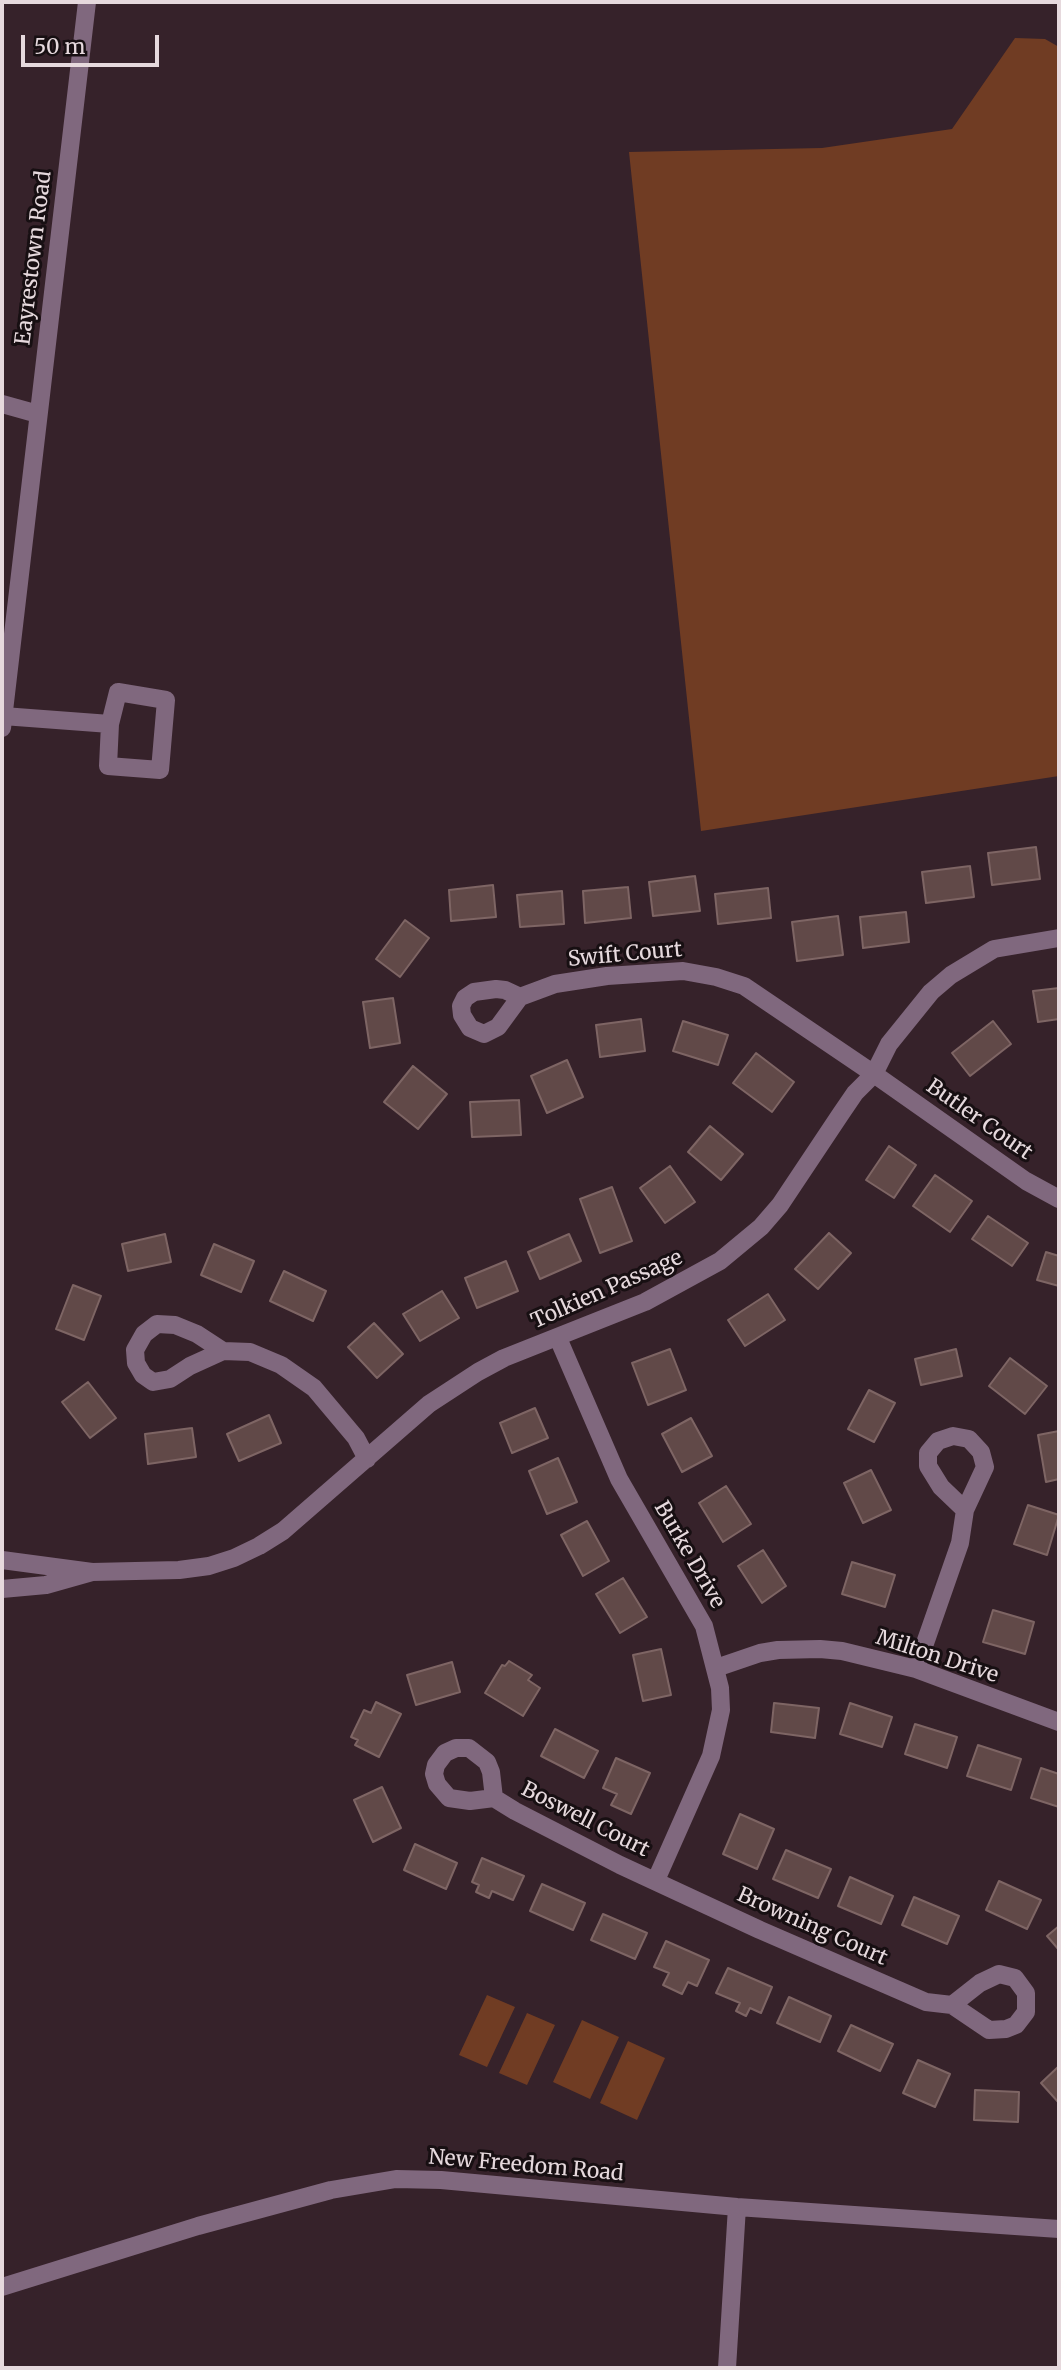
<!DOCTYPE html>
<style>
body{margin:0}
#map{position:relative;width:1061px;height:2370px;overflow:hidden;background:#36222a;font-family:Merriweather,serif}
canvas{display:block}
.frame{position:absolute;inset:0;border:4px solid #e6d9dd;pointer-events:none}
.scale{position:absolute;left:21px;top:35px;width:138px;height:32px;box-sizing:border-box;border:4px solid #e6d9dd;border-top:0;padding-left:9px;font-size:21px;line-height:24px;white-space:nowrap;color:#e6d9dd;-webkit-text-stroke:5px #170f12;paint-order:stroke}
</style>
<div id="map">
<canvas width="1061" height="2370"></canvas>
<div class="frame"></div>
<div class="scale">50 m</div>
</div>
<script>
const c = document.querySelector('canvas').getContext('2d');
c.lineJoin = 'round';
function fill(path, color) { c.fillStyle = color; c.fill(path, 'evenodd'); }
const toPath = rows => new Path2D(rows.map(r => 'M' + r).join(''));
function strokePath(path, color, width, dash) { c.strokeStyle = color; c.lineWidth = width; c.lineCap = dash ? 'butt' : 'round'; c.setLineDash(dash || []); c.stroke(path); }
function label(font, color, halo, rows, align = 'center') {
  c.font = font + ' Merriweather,serif'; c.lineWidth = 6; c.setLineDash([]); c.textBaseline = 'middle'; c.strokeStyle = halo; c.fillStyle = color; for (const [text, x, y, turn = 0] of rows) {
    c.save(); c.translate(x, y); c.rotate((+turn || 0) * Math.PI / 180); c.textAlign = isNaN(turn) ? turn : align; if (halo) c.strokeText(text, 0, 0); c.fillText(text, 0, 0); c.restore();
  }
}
fill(toPath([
 [1015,38,1045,39,1059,47,1059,776,701,831,629,152,822,148,952,129],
 [487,1995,515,2007,487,2067,459,2055],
 [527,2013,555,2025,527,2085,499,2073],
 [582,2020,619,2037,590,2099,553,2082],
 [628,2041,665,2058,637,2120,600,2103]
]), '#703c23');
const building = toPath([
 [1036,847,1040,879,992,885,988,853,1036,847],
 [970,866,974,897,926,903,922,872,970,866],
 [695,876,700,911,653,916,649,882,695,876],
 [493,885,496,917,451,921,449,890,493,885],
 [628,887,631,918,585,923,583,891,628,887],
 [768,888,771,918,718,924,715,894,768,888],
 [562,891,564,924,520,927,517,895,562,891],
 [906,912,909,942,863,948,860,917,906,912],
 [838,916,843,955,797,961,792,922,838,916],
 [405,920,429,938,400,977,376,959,405,920],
 [1059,988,1059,1019,1038,1022,1033,991,1059,988],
 [393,998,400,1043,370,1048,363,1002,393,998],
 [641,1019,645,1051,600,1057,596,1025,641,1019],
 [683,1021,728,1035,718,1065,673,1051,683,1021],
 [993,1021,1011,1044,970,1076,952,1053,993,1021],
 [756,1053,794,1082,772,1112,733,1083,756,1053],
 [567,1060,583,1097,547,1113,531,1076,567,1060],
 [413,1066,447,1094,418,1129,384,1102,413,1066],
 [519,1100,521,1135,472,1137,470,1102,519,1100],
 [710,1126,743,1154,721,1180,688,1152,710,1126],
 [889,1146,916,1165,894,1198,866,1180,889,1146],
 [670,1166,695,1202,665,1223,640,1188,670,1166],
 [935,1175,972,1201,950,1232,913,1206,935,1175],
 [612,1187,632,1241,600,1253,580,1199,612,1187],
 [988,1216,1028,1243,1012,1266,972,1239,988,1216],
 [829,1233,851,1253,818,1289,795,1269,829,1233],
 [165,1234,171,1262,128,1271,122,1244,165,1234],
 [569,1234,581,1261,540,1279,528,1252,569,1234],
 [214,1244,254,1261,241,1292,201,1275,214,1244],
 [1046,1252,1059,1256,1059,1286,1037,1280,1046,1252],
 [506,1261,518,1291,477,1308,465,1278,506,1261],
 [284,1271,326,1291,313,1321,270,1301,284,1271],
 [73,1285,101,1296,84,1340,56,1329,73,1285],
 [442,1291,459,1318,420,1341,403,1314,442,1291],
 [768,1294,785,1320,745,1346,728,1320,768,1294],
 [374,1323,403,1354,377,1378,348,1347,374,1323],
 [670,1349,686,1390,648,1405,632,1363,670,1349],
 [956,1349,962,1376,921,1385,915,1359,956,1349],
 [1010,1358,1047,1386,1025,1414,989,1386,1010,1358],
 [88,1382,116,1418,90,1438,62,1402,88,1382],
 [869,1390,895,1403,874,1442,848,1429,869,1390],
 [535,1408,548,1438,512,1453,500,1423,535,1408],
 [269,1415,281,1443,239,1461,227,1434,269,1415],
 [691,1418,712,1456,682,1472,662,1434,691,1418],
 [192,1428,196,1457,148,1464,145,1434,192,1428],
 [1059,1431,1059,1479,1046,1482,1038,1435,1059,1431],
 [558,1458,577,1502,547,1514,529,1471,558,1458],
 [871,1470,891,1510,863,1523,844,1483,871,1470],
 [726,1486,751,1524,723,1542,699,1503,726,1486],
 [1028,1505,1059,1515,1047,1555,1014,1544,1028,1505],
 [587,1521,609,1561,583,1576,561,1535,587,1521],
 [763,1550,786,1586,762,1603,738,1566,763,1550],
 [852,1562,895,1575,885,1607,842,1594,852,1562],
 [623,1578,647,1617,620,1633,596,1594,623,1578],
 [993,1610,1034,1622,1025,1654,983,1642,993,1610],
 [661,1649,671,1695,643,1701,633,1655,661,1649],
 [509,1661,532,1675,528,1680,540,1688,523,1716,485,1693,502,1665,505,1666,509,1661],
 [452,1662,460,1692,416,1705,407,1675,452,1662],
 [376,1702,401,1714,379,1757,355,1745,358,1740,351,1737,364,1710,371,1713,376,1702],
 [774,1703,819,1708,815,1738,771,1732,774,1703],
 [850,1703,892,1717,882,1747,840,1734,850,1703],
 [915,1724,957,1737,947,1768,905,1754,915,1724],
 [555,1729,598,1751,584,1778,541,1756,555,1729],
 [978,1745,1021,1759,1011,1790,967,1776,978,1745],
 [616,1758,650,1773,631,1814,611,1805,617,1794,603,1788,616,1758],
 [1041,1768,1059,1774,1059,1807,1031,1798,1041,1768],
 [382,1787,401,1828,373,1842,354,1800,382,1787],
 [740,1814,774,1829,757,1869,723,1854,740,1814],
 [415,1844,457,1863,446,1889,404,1870,415,1844],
 [786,1850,831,1869,818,1898,773,1879,786,1850],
 [482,1858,524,1876,513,1900,492,1891,489,1898,476,1892,479,1885,472,1882,482,1858],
 [850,1877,893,1896,881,1924,838,1906,850,1877],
 [999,1881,1041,1900,1027,1929,986,1910,999,1881],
 [542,1884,585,1903,573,1930,530,1911,542,1884],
 [914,1897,959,1916,947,1944,902,1925,914,1897],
 [603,1914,647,1933,635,1959,591,1940,603,1914],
 [1059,1926,1059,1950,1047,1936,1059,1926],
 [666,1941,709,1960,697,1986,688,1982,682,1994,663,1985,669,1973,654,1967,666,1941],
 [728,1968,772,1987,761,2013,750,2008,746,2016,736,2011,740,2003,716,1993,728,1968],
 [789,1997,831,2016,820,2042,777,2023,789,1997],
 [851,2025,893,2044,880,2071,838,2051,851,2025],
 [918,2060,950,2074,935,2107,903,2093,918,2060],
 [1059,2066,1059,2103,1041,2083,1059,2066],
 [975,2090,1019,2092,1018,2122,974,2120,975,2090]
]);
fill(building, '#614948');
strokePath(building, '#7e6564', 2);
strokePath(toPath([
 [2,404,38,414],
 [118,692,166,700,160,770,108,766,110,724,118,692],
 [3,716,110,724],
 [2,728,87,2],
 [520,997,505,990,496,989,474,992,465,998,461,1006,462,1015,470,1028,484,1034,498,1027,520,997,555,984,607,976,683,971,716,977,744,986,874,1074,1026,1181,1059,1199],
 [558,1338,619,1479,704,1626,720,1688,721,1710,711,1756,656,1880],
 [223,1351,197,1334,175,1325,157,1324,144,1334,135,1350,136,1363,143,1375,153,1382,170,1379,190,1366,223,1351,250,1352,281,1365,314,1388,356,1438,367,1459],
 [2,1560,92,1572,46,1585,2,1589],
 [92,1572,179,1570,209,1566,234,1558,259,1546,283,1531,429,1404,478,1372,504,1358,645,1302,720,1261,761,1227,780,1205,840,1115,855,1093,874,1074,889,1044,931,992,951,975,994,949,1059,938],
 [716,1668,760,1653,778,1650,820,1649,842,1651,916,1669,1059,1722],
 [916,1669,960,1543,965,1510,941,1487,928,1466,928,1453,938,1441,953,1436,969,1439,981,1452,985,1467,965,1510],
 [494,1798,470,1801,449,1798,437,1784,434,1774,436,1765,445,1753,456,1748,469,1748,487,1762,491,1772,494,1798,515,1811,620,1865,760,1930,926,2002,952,2005,989,2030,1006,2029,1016,2025,1026,2012,1026,1993,1015,1978,999,1974,980,1983,952,2005],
 [2,2287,198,2226,331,2190,396,2179,441,2180,737,2207,1059,2229],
 [727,2368,737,2207]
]), '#80687e', 18);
label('21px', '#e6d9dd', '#170f12', [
 ["Eayrestown Road",34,258,-83],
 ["Swift Court",625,955,-5],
 ["Butler Court",979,1120,35],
 ["Tolkien Passage",607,1290,-24],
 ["Burke Drive",689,1555,60],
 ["Milton Drive",937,1657,18],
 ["Boswell Court",585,1820,27],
 ["Browning Court",812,1927,24],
 ["New Freedom Road",526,2166,5]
]);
</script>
